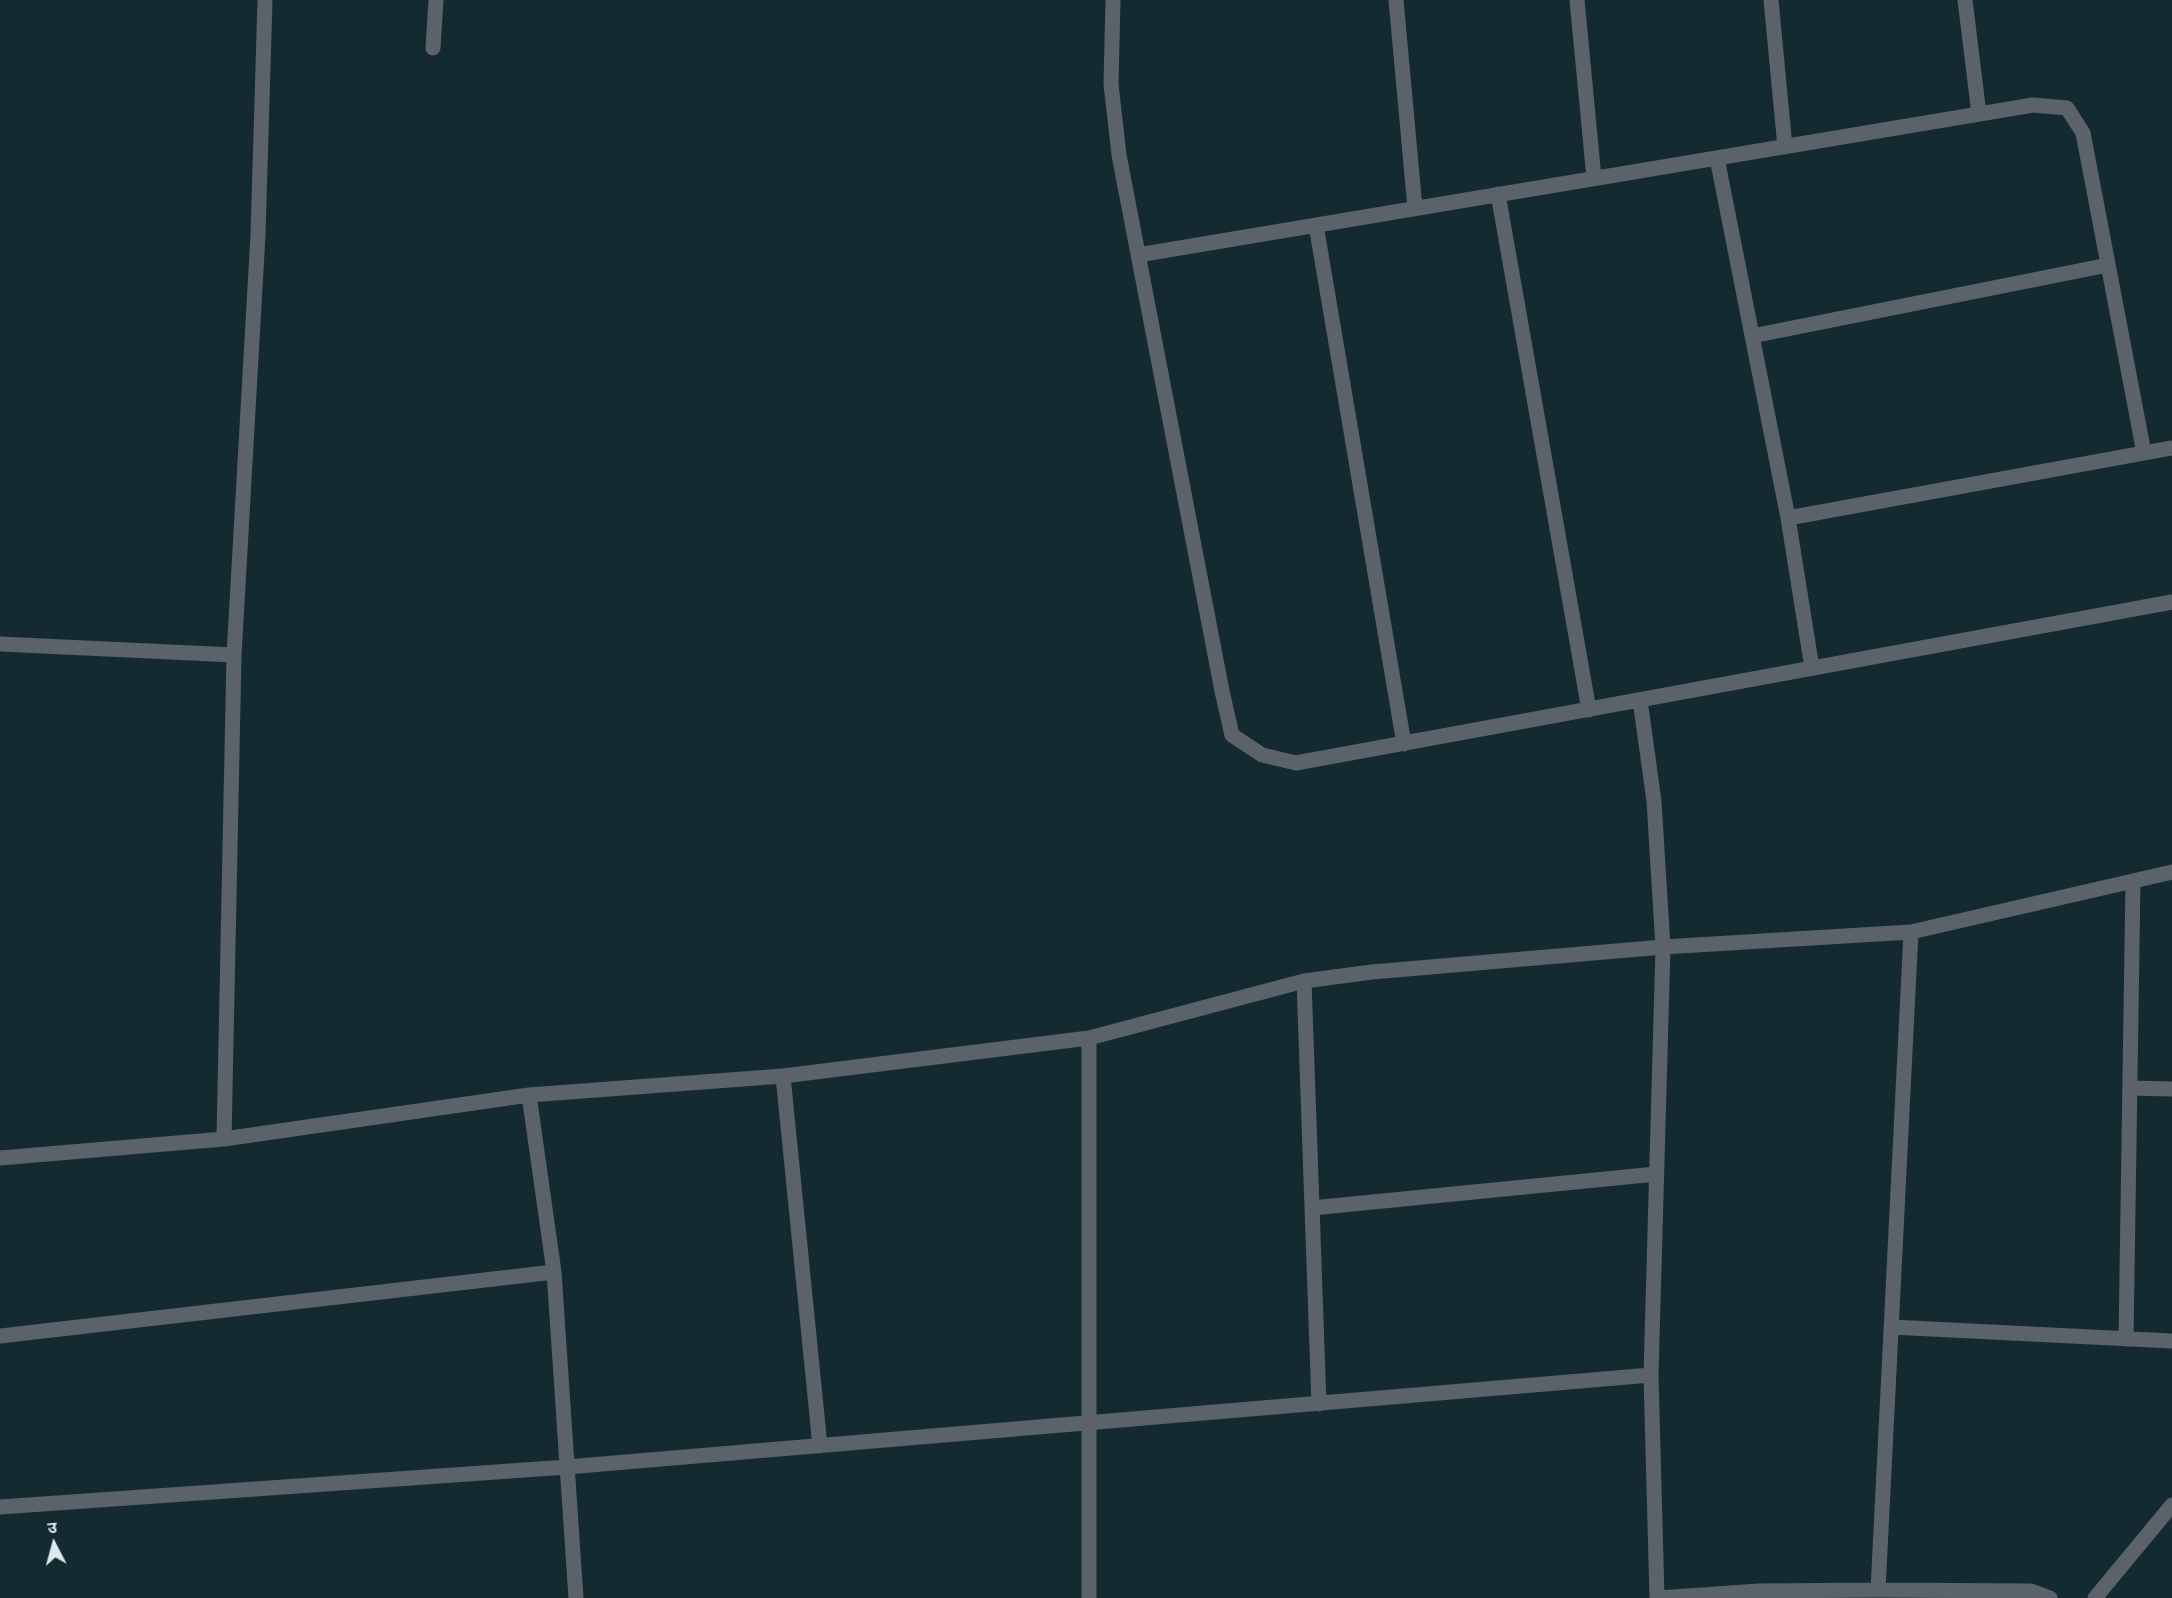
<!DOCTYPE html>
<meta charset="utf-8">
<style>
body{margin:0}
#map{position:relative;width:2172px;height:1598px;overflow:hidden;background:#142a31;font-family:Literata,"Noto Sans Devanagari",serif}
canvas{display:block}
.north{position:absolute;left:24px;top:1514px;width:60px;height:60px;-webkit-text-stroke:4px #142a31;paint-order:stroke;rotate:354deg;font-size:16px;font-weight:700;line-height:24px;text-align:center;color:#dce9ee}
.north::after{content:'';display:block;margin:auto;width:21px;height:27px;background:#dce9ee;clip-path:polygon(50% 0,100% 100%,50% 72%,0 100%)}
</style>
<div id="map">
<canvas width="2172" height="1598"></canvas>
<div class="north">उ</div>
</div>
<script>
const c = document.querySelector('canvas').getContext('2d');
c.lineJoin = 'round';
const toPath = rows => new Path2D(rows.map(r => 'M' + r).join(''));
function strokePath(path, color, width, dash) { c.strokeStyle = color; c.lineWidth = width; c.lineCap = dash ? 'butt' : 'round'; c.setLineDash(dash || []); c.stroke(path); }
strokePath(toPath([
 [1113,0,1111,84,1119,155,1222,691,1232,735,1262,755,1296,763,2172,602],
 [1396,0,1415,208],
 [1577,0,1594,178],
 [1771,0,1785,147],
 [1965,0,1979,114],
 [433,48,436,0],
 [1717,158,1788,518,1812,668],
 [1498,194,1589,710],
 [1316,225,1404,744],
 [1138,255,2033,105,2067,108,2083,133,2144,453],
 [1752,336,2108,265],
 [1788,518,2172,448],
 [0,644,234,655],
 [1640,700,1654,801,1663,947,1651,1375,1657,1598],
 [1304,981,1319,1404],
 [783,1076,820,1446],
 [2130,1088,2172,1089],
 [529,1095,554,1272,576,1598],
 [224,1139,234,655,258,235,265,0],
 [0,1158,224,1139,529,1095,783,1076,1089,1038,1304,981,1372,972,1663,947,1911,932,2172,872],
 [1312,1208,1656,1174],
 [1891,1327,2172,1341],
 [0,1336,554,1272],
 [2126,1339,2133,881],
 [0,1507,567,1467,1651,1375],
 [1878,1590,1911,932],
 [1089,1598,1089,1038],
 [1659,1598,1759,1591,1878,1590,2031,1591,2050,1598],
 [2095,1598,2172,1505]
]), '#5c6269', 15);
</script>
